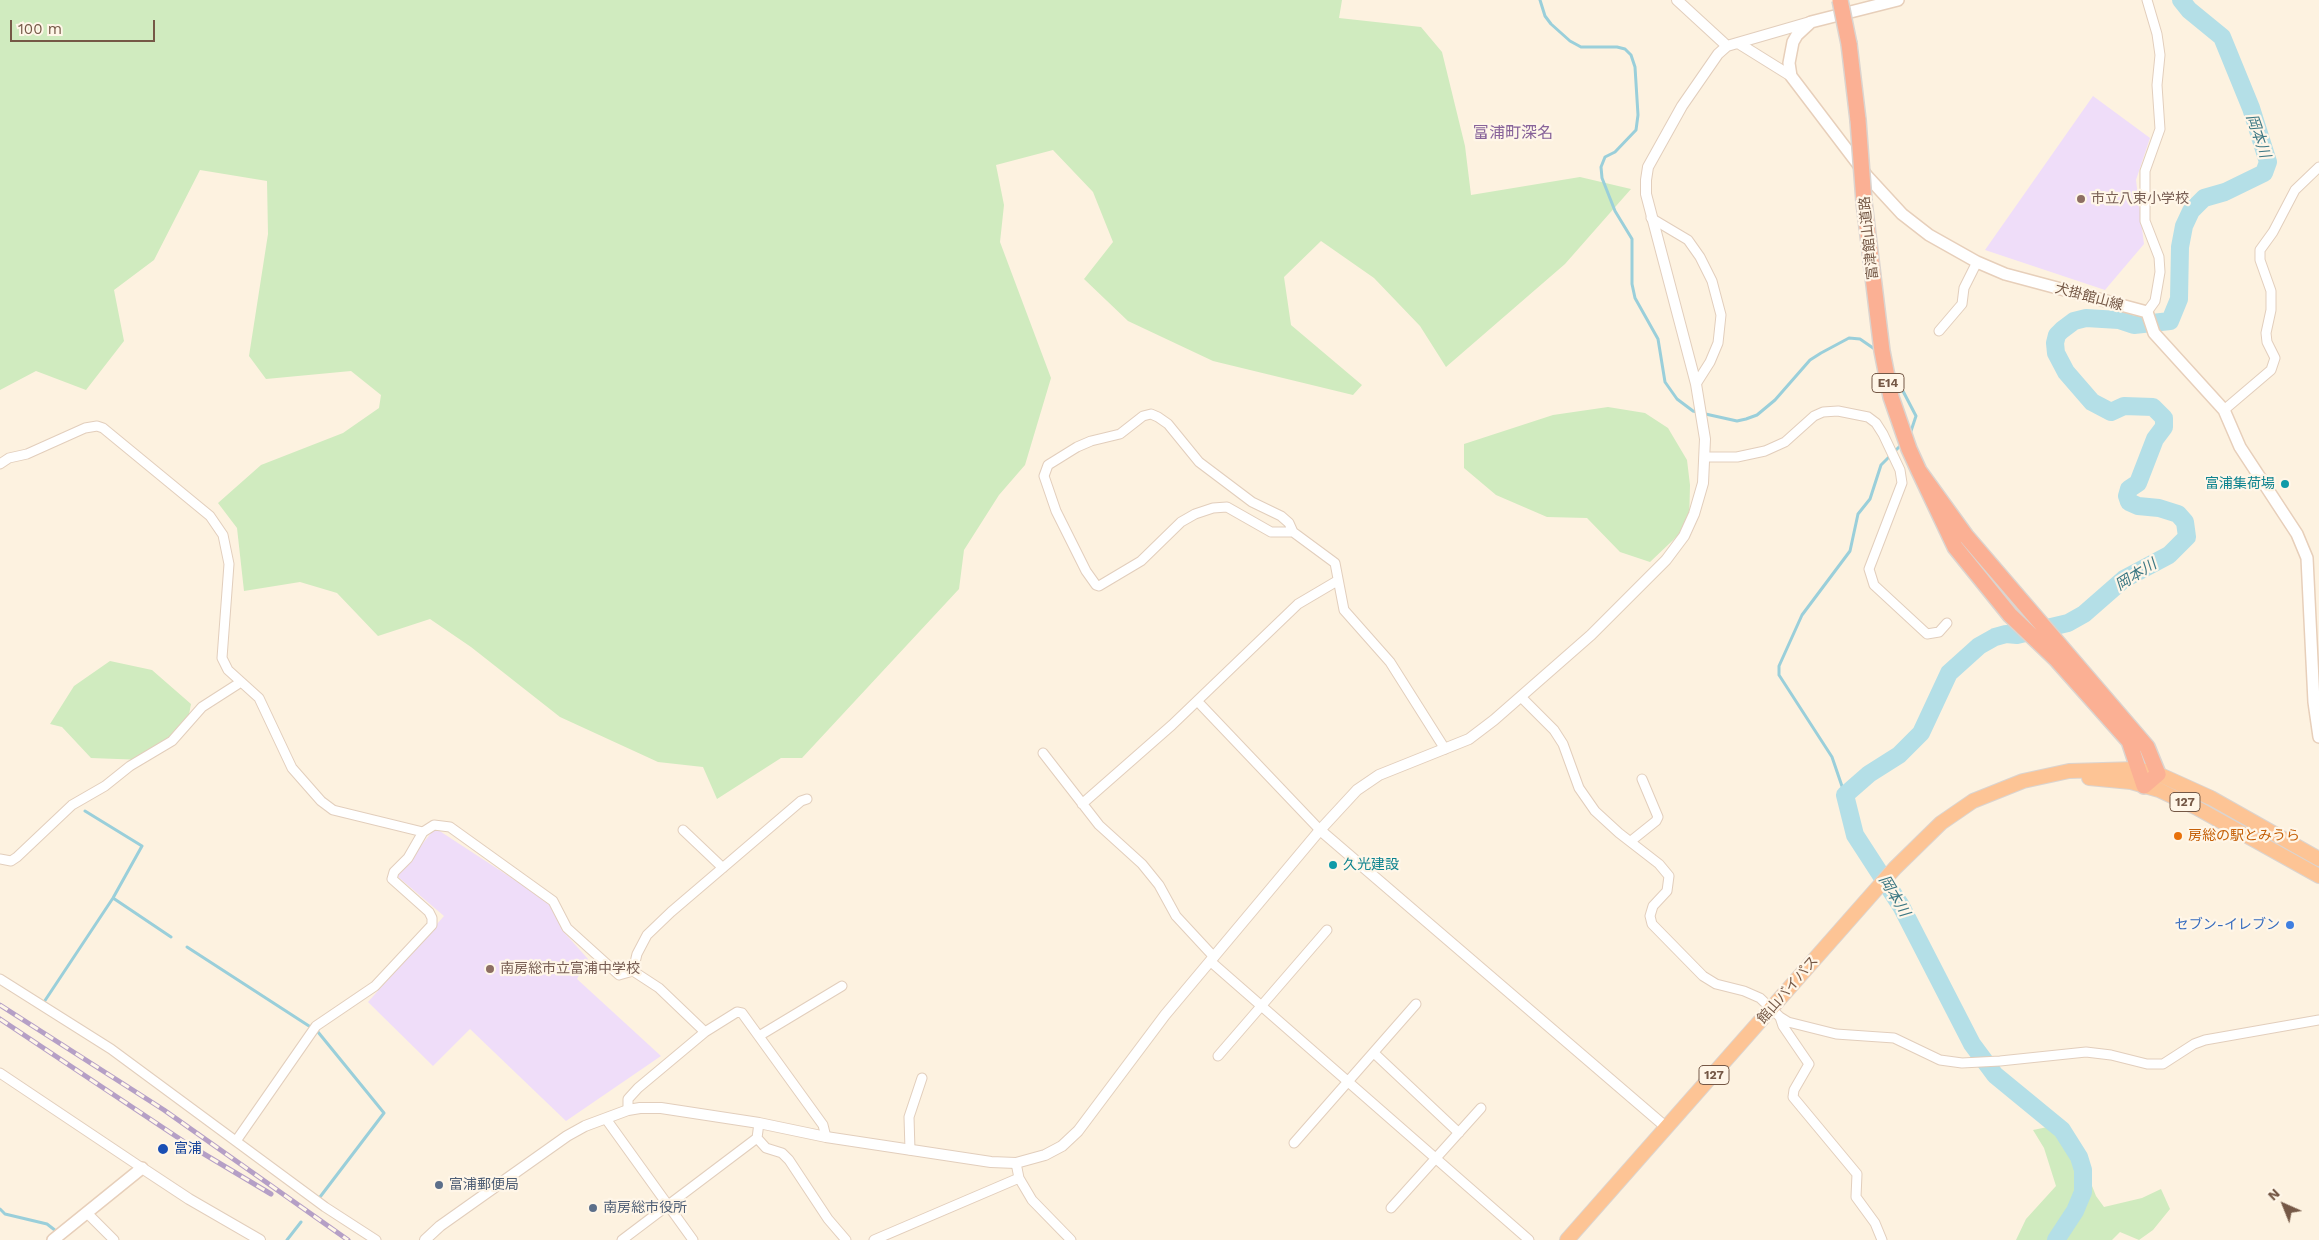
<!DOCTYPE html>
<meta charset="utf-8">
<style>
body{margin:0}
#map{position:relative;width:2319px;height:1240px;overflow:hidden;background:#fdf2e0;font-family:"Work Sans",sans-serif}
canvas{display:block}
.north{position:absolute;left:2259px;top:1180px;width:50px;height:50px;-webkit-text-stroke:4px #fff6e8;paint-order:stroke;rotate:316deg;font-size:14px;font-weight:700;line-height:20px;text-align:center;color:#755846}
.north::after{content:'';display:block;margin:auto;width:18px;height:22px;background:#755846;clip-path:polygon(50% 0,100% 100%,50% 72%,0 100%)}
.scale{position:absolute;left:10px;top:20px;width:145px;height:22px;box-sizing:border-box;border:2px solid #755846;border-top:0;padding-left:6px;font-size:15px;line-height:18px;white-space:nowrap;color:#755846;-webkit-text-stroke:4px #fff6e8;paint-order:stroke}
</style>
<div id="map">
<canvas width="2319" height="1240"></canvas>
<div class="north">N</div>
<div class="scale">100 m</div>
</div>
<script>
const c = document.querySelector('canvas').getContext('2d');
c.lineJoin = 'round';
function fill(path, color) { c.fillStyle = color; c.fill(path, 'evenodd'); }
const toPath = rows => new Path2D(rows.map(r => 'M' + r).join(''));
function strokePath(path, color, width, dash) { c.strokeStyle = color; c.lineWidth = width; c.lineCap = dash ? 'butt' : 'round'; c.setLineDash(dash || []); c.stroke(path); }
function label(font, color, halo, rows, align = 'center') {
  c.font = font + ' "Work Sans","Noto Sans JP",sans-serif'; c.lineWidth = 4.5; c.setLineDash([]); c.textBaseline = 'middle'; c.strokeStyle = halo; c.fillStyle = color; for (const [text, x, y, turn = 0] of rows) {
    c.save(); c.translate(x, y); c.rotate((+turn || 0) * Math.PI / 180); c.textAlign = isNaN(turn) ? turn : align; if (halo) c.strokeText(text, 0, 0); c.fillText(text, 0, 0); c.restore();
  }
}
fill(toPath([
 [2093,96,2150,138,2136,180,2144,244,2105,290,1985,250],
 [435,828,550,903,562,930,588,959,577,979,661,1056,566,1121,470,1029,433,1066,368,1002,444,916,397,876]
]), '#efddf9');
fill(toPath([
 [0,0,1342,0,1339,18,1421,27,1442,52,1465,146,1471,195,1580,177,1631,189,1565,264,1446,367,1420,326,1374,278,1321,241,1284,277,1291,325,1362,385,1353,395,1213,361,1128,321,1084,279,1113,242,1093,192,1053,150,996,165,1004,205,1000,242,1051,378,1025,465,999,495,964,550,959,589,802,758,781,758,717,799,703,767,658,762,560,717,471,647,430,619,378,636,337,593,300,582,244,591,237,528,218,503,261,465,343,433,379,408,381,395,351,371,266,379,249,356,268,234,267,181,200,170,154,260,114,290,124,341,86,390,36,371,0,390],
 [1608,407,1645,413,1668,428,1687,460,1690,485,1689,525,1650,562,1620,552,1587,518,1547,517,1496,495,1464,468,1464,444,1553,415],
 [110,661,152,670,191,704,186,730,144,760,91,758,62,727,50,724,74,686],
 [2067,1123,2096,1196,2104,1207,2142,1198,2161,1189,2170,1209,2153,1230,2139,1240,2120,1232,2112,1240,2016,1240,2026,1219,2056,1186,2044,1148,2033,1130]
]), '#d0ebbf');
strokePath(toPath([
 [1540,0,1545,16,1551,24,1570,41,1581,47,1617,47,1625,49,1631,55,1635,67,1638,115,1636,130,1615,152,1605,157,1601,167,1602,178,1615,211,1632,239,1632,284,1635,298,1658,339,1665,382,1677,399,1693,411,1701,413,1737,421,1746,419,1757,415,1775,400,1810,360,1821,353,1849,338,1860,339,1876,350],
 [1893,372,1916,416,1910,434],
 [1845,795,1832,757,1779,675,1779,666,1802,615,1850,551,1858,514,1870,499,1881,465,1903,443],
 [113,898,171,937],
 [187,947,309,1026],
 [44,1002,113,898,142,846,85,811],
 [318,1032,384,1113,320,1197],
 [0,1209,5,1214,47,1224,56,1231],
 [287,1240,301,1222]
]), '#9acfda', 3);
strokePath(toPath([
 [2056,1240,2075,1211,2083,1192,2083,1170,2079,1157,2062,1130,1995,1075,1972,1044,1901,906,1855,835,1845,795,1869,774,1899,755,1921,733,1949,673,1979,646,1995,637,2006,634,2017,635,2068,623,2084,614,2124,579,2169,555,2187,537,2185,522,2178,514,2159,508,2138,506,2129,502,2127,496,2129,489,2138,483,2155,439,2164,427,2164,418,2153,407,2124,406,2111,412,2092,402,2066,372,2056,353,2055,343,2057,335,2062,330,2074,321,2086,318,2119,320,2134,325,2170,321,2179,299,2180,247,2184,226,2191,211,2204,198,2225,192,2264,173,2268,162,2251,108,2222,37,2189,10,2181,0]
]), '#b4dfe7', 18);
const minor = toPath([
 [1651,218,1688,240,1700,257,1712,281,1721,315,1718,343,1710,362,1696,384],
 [2147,312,2155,301,2160,272,2159,257,2145,221,2145,171,2160,129,2157,85,2160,55,2157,34,2147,0],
 [1939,331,1962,304,1964,288,1977,262],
 [2224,410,2271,370,2275,358,2267,342,2266,333,2271,310,2271,291,2260,260,2260,250,2273,232,2295,190,2319,167],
 [1706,457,1737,457,1765,451,1785,442,1814,416,1823,412,1838,411,1868,417,1876,423,1883,434,1900,470,1902,483,1869,569,1874,585,1927,634,1939,632,1947,623],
 [0,464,9,458,27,454,85,428,97,426,103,428,210,516,223,535,229,564,222,658,228,670,259,698,292,768,321,801,333,810,423,832],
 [1293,532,1271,532,1227,507,1213,508,1195,514,1181,522,1141,561,1099,586,1096,585,1086,571,1056,511,1044,476,1048,465,1077,447,1091,441,1120,434,1143,416,1151,414,1158,417,1168,424,1199,462,1252,502,1281,516,1289,523,1293,532,1335,563,1344,610,1390,662,1445,749],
 [1521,697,1554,730,1563,744,1579,788,1595,811,1619,833,1659,864,1669,876,1667,891,1653,906,1650,916,1652,924,1703,976,1716,984,1744,991,1760,998,1780,1017,1788,1022,1836,1034,1894,1038,1940,1060,1962,1063,2000,1061,2086,1052,2111,1055,2147,1064,2163,1064,2194,1044,2205,1040,2319,1020],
 [1201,705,1320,830],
 [1043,753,1099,825,1142,864,1159,885,1176,916,1214,957],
 [1082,804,1172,725,1298,604,1337,581],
 [683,830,723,868],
 [1631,841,1656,821,1658,817,1642,779],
 [0,859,11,861,17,857,72,805,105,786,130,766,172,741,202,707,241,682],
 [1210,961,1529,1240],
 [633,971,637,954,647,935,671,912,801,801,807,799],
 [0,979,111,1049,325,1207,376,1240],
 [1780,1017,1783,1026,1809,1064,1794,1090,1793,1097,1857,1174,1856,1197,1875,1223,1882,1240],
 [759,1036,842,986],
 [1374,1053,1459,1133],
 [1218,1056,1327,930],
 [0,1073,142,1168],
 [628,1110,628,1099,638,1088,705,1032,737,1012,742,1013,823,1125,826,1137],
 [606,1119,693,1240],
 [757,1138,766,1148,782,1153,789,1160,828,1219,846,1240],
 [236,1141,316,1026,375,986,432,925,432,918,429,912,392,879,394,872,408,858,423,832,434,825,450,827,553,901,567,928,619,975,633,971,659,988,705,1032],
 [1294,1143,1416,1004],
 [910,1150,909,1117,922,1078],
 [1016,1163,1019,1178,1032,1200,1071,1240],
 [1391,1208,1481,1108],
 [87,1213,114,1240],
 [622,1240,757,1138,759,1123],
 [874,1240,1019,1178]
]);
const tertiary = toPath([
 [1677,0,1727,46],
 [1738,43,1791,76],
 [1320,830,1667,1128],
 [142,1168,189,1199,260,1240],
 [425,1240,440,1226,567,1136,585,1126,628,1110,640,1108,661,1108,759,1123,826,1137,991,1162,1016,1163,1045,1155,1062,1146,1078,1131,1165,1015,1320,830,1357,790,1379,775,1469,739,1494,720,1591,635,1666,560,1684,536,1694,514,1703,483,1705,439,1696,384,1646,194,1646,180,1648,167,1682,106,1718,54,1727,46,1810,22]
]);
const secondary = toPath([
 [1898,0,1811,22,1797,35,1793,42,1789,63,1791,76,1867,176,1902,214,1929,235,1977,262,2005,274,2147,312,2154,333,2224,410,2240,447,2297,534,2307,558,2314,702,2319,737],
 [53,1240,142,1168]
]);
const trunk = toPath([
 [2089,778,2131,782,2159,790,2197,808,2319,876],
 [1567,1240,1895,868,1941,823,1973,801,2023,781,2069,771,2137,769,2158,774,2211,798,2319,859]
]);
const motorway = toPath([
 [1849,44,1858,120],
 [1864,202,1882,351,1891,397,1909,449,1919,471,1955,547,2010,615,2056,659,2129,741,2144,786,2158,774,2147,747,1966,536,1919,471]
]);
strokePath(minor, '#e2cebc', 11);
strokePath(tertiary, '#e2cebc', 12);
strokePath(secondary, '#e7cfba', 14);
strokePath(trunk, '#dbd4cf', 16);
strokePath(motorway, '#dbd4cf', 18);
strokePath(minor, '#fff', 9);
strokePath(tertiary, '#fff', 10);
strokePath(secondary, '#fff', 11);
strokePath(trunk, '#fdc495', 14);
strokePath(motorway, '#fbb094', 15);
const rail = toPath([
 [0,1005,164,1110,348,1240],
 [0,1019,189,1145,271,1194]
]);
strokePath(rail, '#b59fc6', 5);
strokePath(rail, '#fff6e8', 3, [9]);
const motorwayBridge = toPath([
 [1840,0,1849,44],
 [1858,120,1864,202]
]);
strokePath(motorwayBridge, '#dbd4cf', 18, []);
strokePath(motorwayBridge, '#fbb094', 15);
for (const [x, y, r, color] of [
 [2081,199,5,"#8d6e63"],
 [2285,484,5,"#0f9aa8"],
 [2178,836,5,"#e8710a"],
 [1333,865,5,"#0f9aa8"],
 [2290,925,5,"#3f7fe0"],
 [490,969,5,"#8d6e63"],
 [163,1149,6,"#1a4fb4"],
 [439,1185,5,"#5c6f8a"],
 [593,1208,5,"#5c6f8a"]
]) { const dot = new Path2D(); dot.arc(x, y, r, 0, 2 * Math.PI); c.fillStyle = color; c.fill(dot); strokePath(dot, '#fff6e8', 2); }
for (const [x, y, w] of [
 [1888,383,32],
 [2185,802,30],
 [1714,1075,30]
]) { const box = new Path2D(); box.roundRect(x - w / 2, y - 9.5, w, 19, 4); c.fillStyle = '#fff6e8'; c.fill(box); strokePath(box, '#755846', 1); }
label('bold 12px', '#755846', null, [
 ["E14",1888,383],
 ["127",2185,802],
 ["127",1714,1075]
]);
label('14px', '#785e54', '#fff6e8', [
 ["市立八束小学校",2091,199],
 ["南房総市立富浦中学校",500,969]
], 'left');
label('14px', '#755846', '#fff6e8', [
 ["富津館山道路",1869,238,-96],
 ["犬掛館山線",2089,297,15],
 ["館山バイパス",1788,990,-49]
]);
label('14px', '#0d838f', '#fff6e8', [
 ["富浦集荷場",2275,484],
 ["久光建設",1343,865,"left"]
], 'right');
label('14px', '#c56008', '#fff6e8', [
 ["房総の駅とみうら",2188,836]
], 'left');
label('14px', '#366cbe', '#fff6e8', [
 ["セブン-イレブン",2280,925]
], 'right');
label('14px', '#164399', '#fff6e8', [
 ["富浦",174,1149]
], 'left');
label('14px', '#4e5e75', '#fff6e8', [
 ["富浦郵便局",449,1185],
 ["南房総市役所",603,1208]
], 'left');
label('italic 15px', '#3c7783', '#fff6e8', [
 ["岡本川",2258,136,71],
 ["岡本川",2136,575,-32],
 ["岡本川",1894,896,59]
]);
label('16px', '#876299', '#fff6e8', [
 ["富浦町深名",1513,133]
]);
</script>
